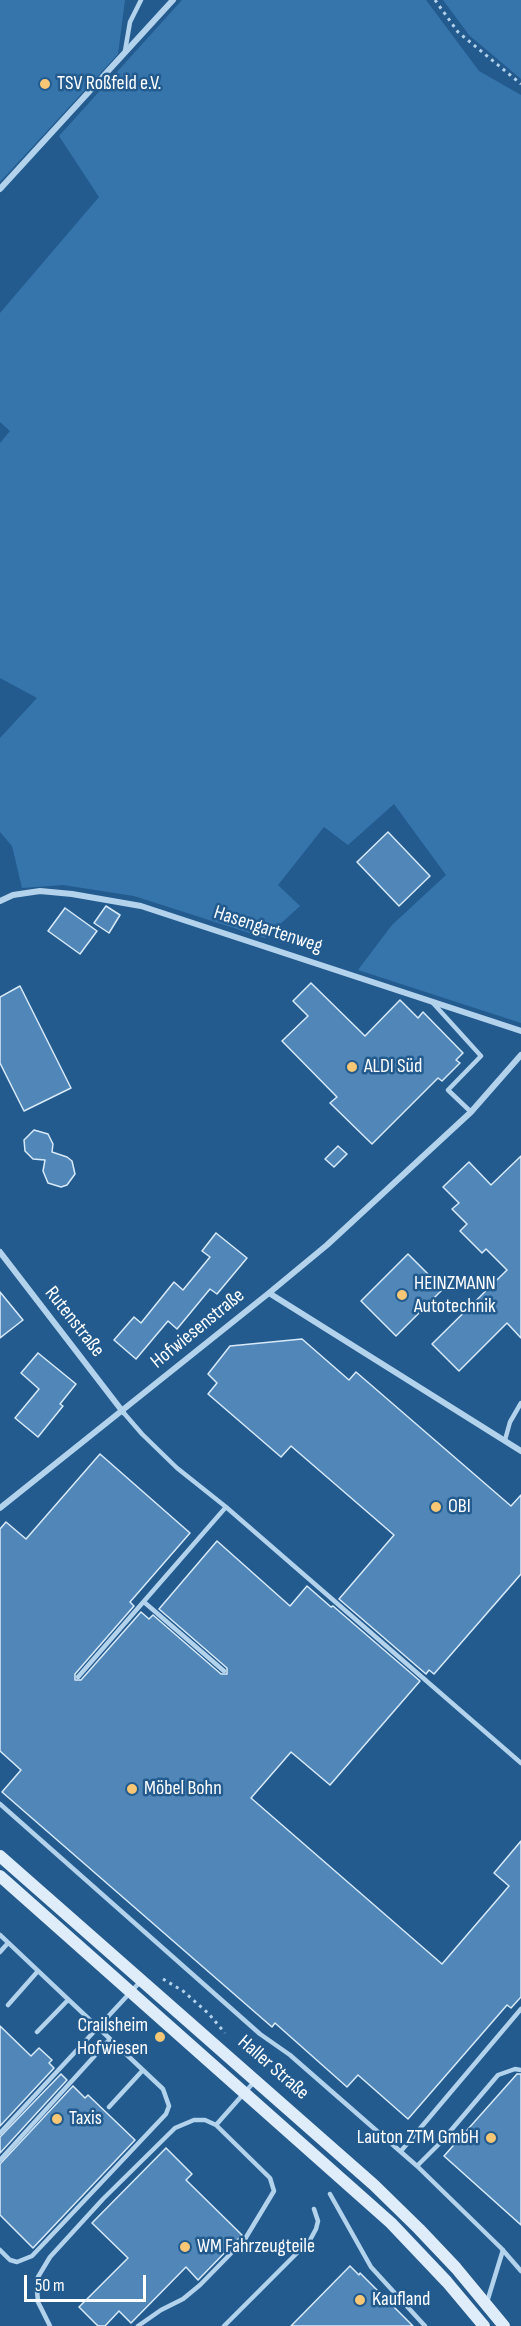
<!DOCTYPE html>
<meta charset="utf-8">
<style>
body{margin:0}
#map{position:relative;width:521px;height:2326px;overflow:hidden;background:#235b8f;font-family:"Sofia Sans Condensed",sans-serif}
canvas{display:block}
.scale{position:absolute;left:24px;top:2275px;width:122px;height:27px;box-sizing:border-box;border:3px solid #fff;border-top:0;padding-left:8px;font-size:18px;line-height:21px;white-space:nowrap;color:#fff;-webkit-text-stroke:4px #235b8f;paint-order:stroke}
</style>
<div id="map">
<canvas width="521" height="2326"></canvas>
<div class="scale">50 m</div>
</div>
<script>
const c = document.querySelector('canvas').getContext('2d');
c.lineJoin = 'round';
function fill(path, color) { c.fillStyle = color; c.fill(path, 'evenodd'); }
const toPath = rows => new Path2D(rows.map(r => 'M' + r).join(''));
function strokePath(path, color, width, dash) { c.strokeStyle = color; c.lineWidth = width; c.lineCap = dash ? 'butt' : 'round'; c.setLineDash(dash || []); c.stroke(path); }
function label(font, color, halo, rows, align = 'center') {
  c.font = font + ' "Sofia Sans Condensed",sans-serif'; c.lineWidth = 5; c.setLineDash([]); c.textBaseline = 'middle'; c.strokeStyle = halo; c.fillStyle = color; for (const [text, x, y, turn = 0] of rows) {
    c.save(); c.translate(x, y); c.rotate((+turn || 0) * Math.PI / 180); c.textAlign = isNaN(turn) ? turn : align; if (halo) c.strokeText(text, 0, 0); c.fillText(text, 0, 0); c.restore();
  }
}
fill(toPath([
 [0,0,125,0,118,54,0,182],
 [182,0,426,0,479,71,521,95,521,1023,358,970,392,925,446,875,394,804,348,845,324,827,278,885,300,906,265,938,134,896,63,885,22,888,12,846,0,832,0,738,37,698,0,678,0,443,10,431,0,422,0,313,99,197,59,136],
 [443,0,521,0,521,79,469,35]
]), '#3675ac');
const building = toPath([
 [388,832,430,876,399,906,357,862,388,832],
 [106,906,120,915,109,933,94,923,106,906],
 [65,908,97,931,80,954,48,931,65,908],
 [311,983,365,1036,400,1000,418,1018,423,1012,463,1053,456,1060,460,1063,442,1081,438,1078,372,1144,330,1103,337,1097,282,1041,308,1016,293,1001,311,983],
 [20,986,71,1088,24,1111,0,1063,0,997,20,986],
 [34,1130,48,1134,53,1144,52,1152,67,1157,72,1161,75,1174,67,1185,61,1187,48,1183,43,1171,45,1160,33,1159,25,1151,24,1140,34,1130],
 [338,1146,347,1154,334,1167,325,1159,338,1146],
 [521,1156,521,1338,507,1323,459,1371,432,1344,507,1270,486,1249,482,1253,460,1231,467,1224,452,1209,459,1203,443,1187,469,1162,491,1185,521,1156],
 [216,1233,247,1258,217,1294,210,1289,177,1329,168,1321,136,1359,114,1340,134,1317,141,1323,174,1282,183,1290,210,1257,202,1251,216,1233],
 [408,1254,443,1289,396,1336,361,1301,408,1254],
 [0,1292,23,1320,0,1338,0,1292],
 [302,1339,349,1380,356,1372,511,1506,521,1495,521,1574,434,1674,429,1670,426,1674,339,1599,394,1535,291,1446,281,1457,208,1394,217,1383,208,1374,230,1346,302,1339],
 [38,1353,76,1384,60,1404,63,1406,38,1437,15,1418,39,1389,21,1373,38,1353],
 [100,1454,190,1533,130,1602,134,1606,75,1674,75,1680,81,1680,141,1612,149,1619,153,1615,221,1674,227,1674,227,1668,159,1609,217,1541,290,1606,307,1586,331,1607,333,1606,420,1681,330,1785,291,1752,251,1798,442,1964,509,1886,494,1873,521,1841,521,1997,511,2008,507,2005,408,2119,358,2075,347,2087,275,2023,272,2027,2,1792,21,1770,0,1751,0,1529,6,1522,26,1539,100,1454],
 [0,2026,31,2056,39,2048,52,2060,49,2063,54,2068,0,2126,0,2026],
 [61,2074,67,2080,0,2153,0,2137,61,2074],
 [517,2074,521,2074,521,2225,444,2156,517,2074],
 [73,2086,85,2098,88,2095,135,2140,33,2248,0,2215,0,2164,73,2086],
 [166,2148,192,2174,186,2180,242,2235,198,2280,186,2267,131,2323,119,2311,105,2326,98,2326,79,2307,128,2258,92,2223,166,2148],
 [350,2266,359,2275,360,2273,413,2326,291,2326,350,2266]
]);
fill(building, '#5087b8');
strokePath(building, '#d8eaf9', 1.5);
strokePath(toPath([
 [435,0,458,32,521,84],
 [163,1979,183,1991,208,2013,225,2033]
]), '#b3d2ec', 3, [3, 4.5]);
strokePath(toPath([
 [125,51,130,22,141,0],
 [433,1003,481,1056,448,1090,471,1112],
 [123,1412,142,1434,177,1468,226,1507,521,1763],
 [505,1440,510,1422,521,1403],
 [144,1602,224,1671],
 [78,1677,226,1507],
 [0,1804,260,2034,290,2055,417,2166,501,2248,521,2271],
 [0,1935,163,2089,169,2106,166,2114,32,2256,17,2262,10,2260,0,2250],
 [0,1952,8,1943],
 [8,2005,38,1971],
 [37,2032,68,2000],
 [109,2107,143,2070],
 [216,2125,254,2082],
 [0,2133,140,1982],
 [401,2151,521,2009],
 [0,2160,110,2039],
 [417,2166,441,2142,498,2075,515,2069,521,2070],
 [330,2194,371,2267,425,2326],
 [487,2302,503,2250],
 [50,2326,38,2302,37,2290,38,2277,50,2257,103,2199,175,2128,194,2120,205,2120,216,2125,270,2178,274,2191,245,2239,200,2285,183,2299,161,2310,138,2326],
 [224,2326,310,2240,316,2229,318,2221,314,2209]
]), '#b3d2ec', 4.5);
strokePath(toPath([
 [0,189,173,0],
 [0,901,13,895,40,891,72,894,141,906,521,1031],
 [0,1252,123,1412],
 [269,1293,327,1245,471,1112,521,1055],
 [0,1508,269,1293,521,1451]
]), '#b3d2ec', 6);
strokePath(toPath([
 [0,1856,374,2185,419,2229,456,2268,504,2326],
 [0,1876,391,2223,447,2282,484,2326]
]), '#dfecf9', 12);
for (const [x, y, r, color] of [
 [45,84,6,"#f7c775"],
 [352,1067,6,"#f7c775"],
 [402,1295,6,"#f7c775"],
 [436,1507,6,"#f7c775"],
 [132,1789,6,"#f7c775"],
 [160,2037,6,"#f7c775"],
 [57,2119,6,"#f7c775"],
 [491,2138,6,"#f7c775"],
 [185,2247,6,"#f7c775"],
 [360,2300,6,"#f7c775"]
]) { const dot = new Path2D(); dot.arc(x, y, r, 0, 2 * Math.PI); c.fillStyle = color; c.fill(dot); strokePath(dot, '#235b8f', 2); }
label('20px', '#fff', '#235b8f', [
 ["TSV Roßfeld e.V.",57,84],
 ["ALDI Süd",364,1067],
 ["HEINZMANN",414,1284],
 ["Autotechnik",414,1307],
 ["OBI",448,1507],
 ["Möbel Bohn",144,1789],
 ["Crailsheim",148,2026,"right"],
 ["Hofwiesen",148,2049,"right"],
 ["Taxis",69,2119],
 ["Lauton ZTM GmbH",479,2138,"right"],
 ["WM Fahrzeugteile",197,2247],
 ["Kaufland",372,2300]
], 'left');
label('20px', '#fff', '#235b8f', [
 ["Hasengartenweg",268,930,18],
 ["Rutenstraße",74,1322,52],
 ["Hofwiesenstraße",198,1329,-39],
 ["Haller Straße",273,2068,41]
]);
</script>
